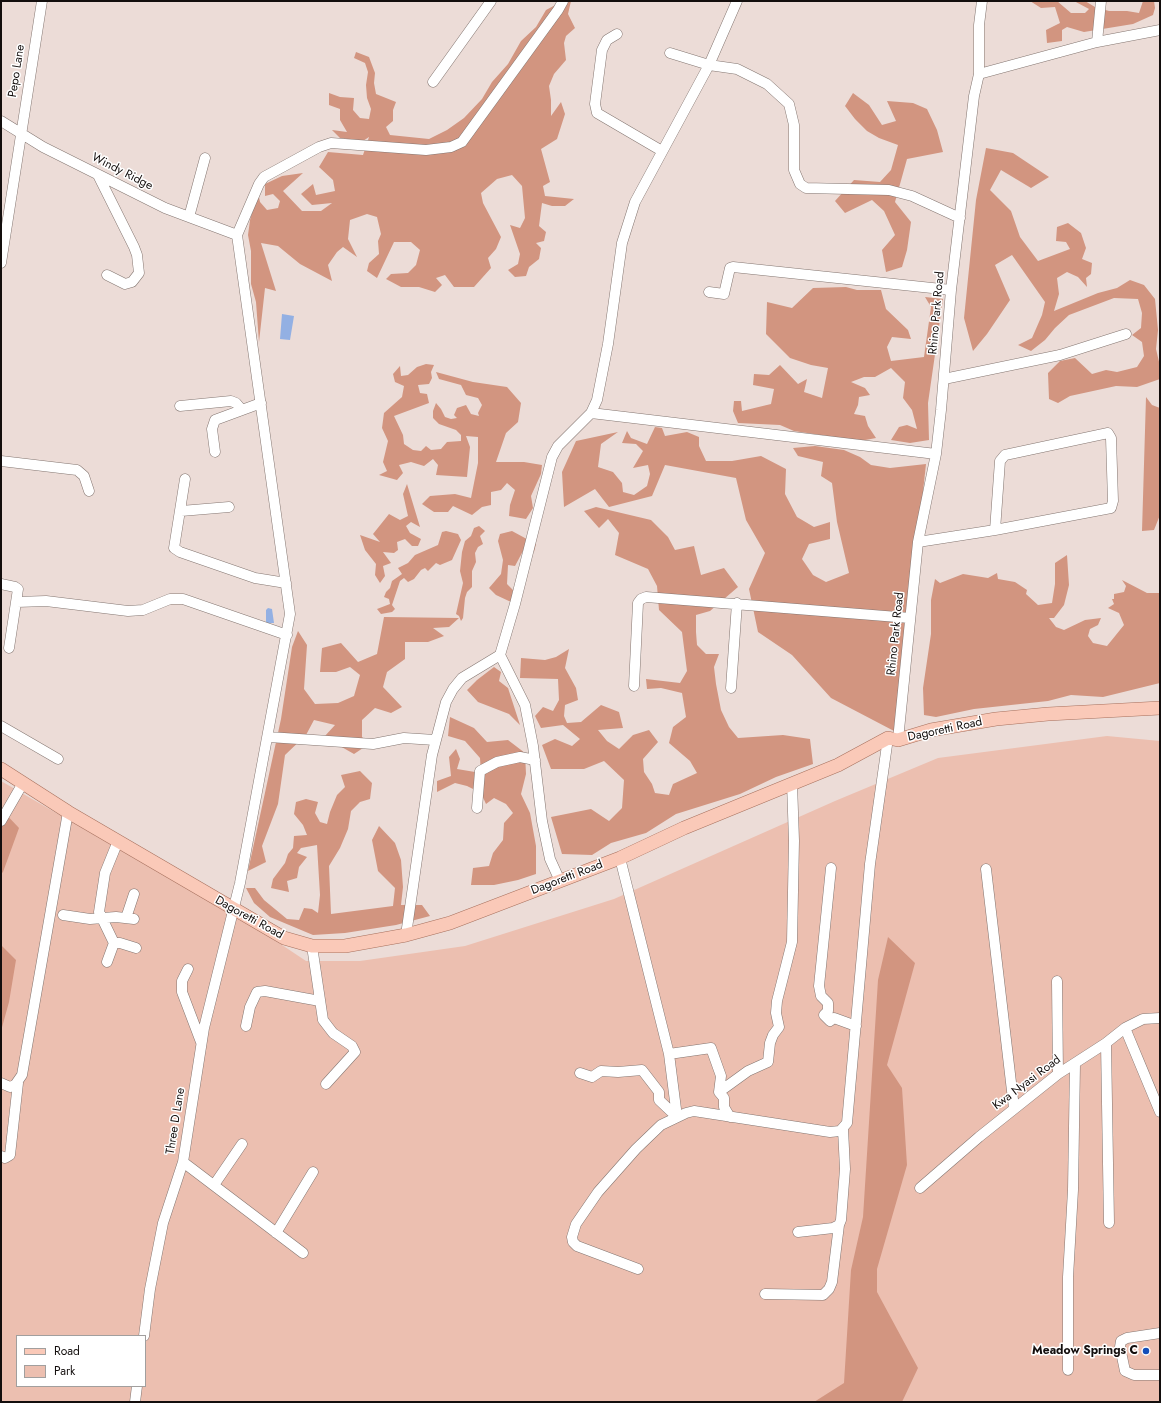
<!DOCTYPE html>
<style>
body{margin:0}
#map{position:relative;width:1161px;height:1403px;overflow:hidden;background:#ecdcd7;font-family:Jost,sans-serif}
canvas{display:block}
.frame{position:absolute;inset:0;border:2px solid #130e0d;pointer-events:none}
.legend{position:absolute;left:16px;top:1335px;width:130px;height:52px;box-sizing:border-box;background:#fff;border:1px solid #a19f9e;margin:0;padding:5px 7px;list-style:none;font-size:12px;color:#130e0d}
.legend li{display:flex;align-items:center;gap:8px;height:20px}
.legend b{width:20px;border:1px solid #a19f9e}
</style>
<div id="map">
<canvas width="1161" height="1403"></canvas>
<div class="frame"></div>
<ul class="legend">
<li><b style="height:5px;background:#fac9b8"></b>Road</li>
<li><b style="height:11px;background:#ecbfb0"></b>Park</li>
</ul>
</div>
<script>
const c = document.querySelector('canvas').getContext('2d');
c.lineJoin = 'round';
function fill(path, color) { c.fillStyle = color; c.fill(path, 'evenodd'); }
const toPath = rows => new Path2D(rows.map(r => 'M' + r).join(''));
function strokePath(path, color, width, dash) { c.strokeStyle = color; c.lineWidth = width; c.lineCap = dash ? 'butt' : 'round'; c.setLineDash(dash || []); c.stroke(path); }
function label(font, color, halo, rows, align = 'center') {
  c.font = font + ' Jost,sans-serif'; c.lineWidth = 3; c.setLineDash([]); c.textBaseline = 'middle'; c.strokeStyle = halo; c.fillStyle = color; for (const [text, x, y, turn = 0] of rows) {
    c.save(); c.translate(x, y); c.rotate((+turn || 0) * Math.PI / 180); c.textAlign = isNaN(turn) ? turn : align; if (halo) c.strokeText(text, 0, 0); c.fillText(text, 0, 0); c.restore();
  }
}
fill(toPath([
 [1107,736,1160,741,1160,1402,1,1402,1,781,267,935,306,961,360,961,465,946,614,899,835,801,938,758],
 [17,1336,145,1336,145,1386,17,1386]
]), '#ecbfb0');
fill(toPath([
 [563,1,571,1,568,14,575,28,566,36,564,43,566,60,554,74,549,86,551,100,551,116,561,102,565,114,557,139,541,149,550,182,543,186,545,196,574,199,565,206,552,206,542,203,539,226,546,232,544,241,536,243,541,248,539,259,529,267,526,276,515,277,508,270,518,264,520,254,510,225,520,228,525,218,522,186,512,175,497,179,481,193,483,203,501,237,496,249,488,258,491,268,474,287,454,287,445,275,436,278,442,285,435,292,419,287,401,287,386,279,391,274,408,273,416,265,420,250,411,242,394,242,377,278,367,271,369,263,379,254,378,241,381,234,377,217,367,214,350,220,348,239,357,257,343,247,337,252,328,265,332,281,300,264,278,246,261,243,276,291,265,288,259,342,256,302,251,284,251,251,248,235,250,220,258,192,260,202,267,210,278,208,280,201,273,194,265,196,265,184,282,176,303,173,283,191,302,211,321,211,332,203,312,205,301,194,313,184,316,195,335,191,333,180,319,167,328,152,363,155,369,137,363,141,340,138,332,130,347,132,340,120,340,109,329,105,329,93,340,97,354,98,353,110,360,118,369,119,371,109,367,98,366,85,368,72,365,63,354,58,356,52,369,57,375,73,374,83,376,94,396,102,393,110,393,121,386,127,390,135,429,139,447,130,464,118,482,99,492,82,508,64,521,41,536,27,546,10],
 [1030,1,1057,1,1071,13,1085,13,1089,9,1074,1,1085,1,1095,7,1109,11,1127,11,1139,13,1143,1,1154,1,1155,8,1153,15,1133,24,1084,32,1067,27,1062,30,1062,41,1047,43,1046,30,1060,23,1055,7,1041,8],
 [853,93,869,105,882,125,896,121,887,101,913,103,927,109,937,130,943,152,907,159,895,202,911,222,907,250,902,267,886,272,882,250,895,235,884,211,872,200,845,213,835,201,854,180,880,182,891,170,898,145,879,138,867,131,855,119,845,106],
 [986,148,1013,153,1049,177,1031,188,1001,170,990,190,1011,211,1020,237,1038,261,1070,249,1066,242,1056,241,1057,227,1068,223,1081,233,1086,248,1082,259,1092,263,1091,274,1086,278,1087,287,1078,277,1067,272,1057,278,1059,294,1054,311,1098,293,1117,288,1130,280,1144,285,1155,299,1158,330,1156,349,1160,366,1160,379,1137,387,1116,386,1070,396,1058,403,1049,399,1048,373,1060,361,1075,358,1092,374,1106,370,1117,372,1137,367,1144,356,1142,342,1132,335,1141,328,1142,313,1138,299,1114,298,1069,315,1055,328,1045,340,1031,351,1018,345,1032,338,1042,315,1045,302,1012,255,995,265,1010,300,987,334,973,351,964,318,976,200],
 [846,287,857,290,881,290,886,309,908,330,911,339,892,337,887,347,891,361,924,357,931,307,925,297,943,299,928,403,929,440,910,443,891,440,899,427,907,425,917,429,912,410,903,398,905,382,891,368,875,377,864,377,851,382,865,388,870,395,859,397,858,405,854,414,865,416,868,426,876,438,860,441,794,431,780,425,738,423,733,411,734,401,741,401,742,411,771,404,774,389,753,385,754,374,769,375,780,365,798,384,807,379,804,392,822,398,828,368,811,365,790,358,766,334,767,302,792,308,813,288],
 [426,364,434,365,431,372,432,378,429,384,418,385,420,393,427,394,429,403,394,416,403,435,404,444,413,450,421,451,426,446,431,450,441,449,447,442,461,441,461,435,456,430,439,424,433,418,433,411,436,403,441,409,445,417,451,419,457,418,454,415,457,408,466,405,471,414,479,416,478,413,482,405,478,398,466,395,461,385,439,379,436,372,473,382,507,387,521,403,518,422,506,433,496,462,524,462,542,465,541,474,531,496,533,508,526,519,509,516,510,505,515,490,507,483,501,490,491,492,491,505,482,507,472,515,453,506,448,512,434,512,422,504,430,496,455,494,471,498,478,463,478,437,466,436,470,447,467,477,436,475,438,465,433,459,424,466,411,462,399,465,403,473,397,480,379,475,387,471,383,462,388,441,382,428,384,413,402,397,404,386,395,382,393,374,400,366,401,376,408,375,417,367],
 [1146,397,1152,405,1160,408,1160,515,1154,530,1142,531],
 [655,427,662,428,665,436,687,432,699,437,699,446,706,461,732,461,761,456,786,469,785,494,797,517,814,527,830,522,830,539,809,544,802,559,813,575,826,582,849,573,837,522,832,483,821,476,823,462,798,456,793,448,815,446,844,450,860,457,871,465,890,468,926,464,921,510,912,559,894,731,831,698,792,655,758,632,749,589,765,553,746,520,736,478,665,465,652,496,609,507,595,489,564,507,562,472,576,441,618,432,601,444,598,467,613,472,622,483,623,492,634,495,647,486,650,474,648,465,633,468,643,451,636,444,622,443,627,431,631,438,647,444],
 [407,484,420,527,411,522,406,526,410,533,421,539,418,546,412,546,405,539,397,542,398,550,394,553,383,552,391,563,383,566,385,576,380,583,375,575,376,564,365,550,360,535,380,542,373,534,389,514,400,520,408,516,403,494],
 [596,507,651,520,668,537,675,550,694,546,701,575,724,568,738,587,710,611,696,615,696,632,697,645,706,654,719,654,714,667,716,684,721,710,729,727,738,738,783,735,810,739,813,764,776,777,740,794,676,814,646,833,611,843,592,855,562,854,551,817,591,809,609,821,622,808,624,780,604,761,584,769,551,769,542,745,555,739,572,746,580,739,563,725,541,728,535,716,543,707,553,711,559,700,558,679,520,678,521,658,545,660,556,657,569,649,565,668,576,688,578,700,565,705,564,716,567,723,581,722,601,705,619,712,623,728,598,730,607,741,619,749,633,735,649,730,658,742,643,759,644,772,652,784,655,793,669,795,673,784,697,773,690,761,669,743,673,727,686,717,682,693,661,688,647,689,646,679,680,683,687,671,682,632,659,610,657,586,648,569,615,555,619,533,608,519,599,528,584,511],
 [479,526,485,531,480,536,483,544,478,547,475,553,476,562,472,571,472,587,467,592,465,598,463,618,461,621,459,616,456,614,463,583,460,571,462,552,465,541,471,536,474,528],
 [446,531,458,534,461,540,452,560,440,565,436,563,428,571,425,568,421,570,414,579,408,582,404,578,400,581,392,605,395,609,392,612,381,614,377,609,390,604,389,599,384,597,386,592,390,588,392,581,402,574,398,568,408,563,415,555,438,545,442,532],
 [512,531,536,544,534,552,523,551,515,566,508,565,507,584,513,590,511,602,496,595,489,588,501,574,503,560,498,541,500,534],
 [1067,555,1069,585,1064,605,1054,618,1049,618,1056,627,1064,630,1085,620,1101,618,1098,625,1090,629,1088,636,1093,643,1107,646,1124,625,1119,613,1108,608,1114,604,1112,599,1114,599,1114,594,1124,592,1126,586,1122,580,1147,593,1160,593,1160,683,1103,697,1071,695,1048,701,974,709,936,717,924,715,923,688,931,634,931,600,935,579,940,583,963,574,988,578,997,573,998,579,1015,582,1027,590,1026,594,1038,605,1052,603,1055,584,1055,563],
 [384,617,459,618,449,627,433,628,444,636,428,642,405,642,405,659,387,672,383,687,402,707,391,713,375,708,362,720,362,737,369,744,354,754,324,737,335,725,314,720,306,735,285,755,278,804,262,846,266,862,248,871,281,719,292,647,298,631,307,645,304,689,315,704,338,703,354,696,360,675,350,667,336,672,320,672,322,648,341,643,358,662,377,654],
 [494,667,501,672,499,681,508,688,520,725,509,714,478,702,467,690,477,680],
 [450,717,474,728,487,742,508,740,525,753,526,774,521,794,530,813,536,846,536,874,518,880,494,885,471,885,473,868,489,866,493,853,503,840,504,823,513,813,506,804,494,798,486,804,481,793,467,786,455,783,437,792,437,781,451,776,449,757,456,749,460,759,457,769,481,773,480,758,465,741,448,736],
 [360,771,372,783,370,799,360,802,351,811,348,829,340,848,329,866,331,914,393,906,395,888,378,871,372,840,379,826,395,843,401,860,403,887,401,905,422,905,430,916,396,925,345,933,313,935,270,917,254,903,246,888,255,888,264,900,287,919,299,920,304,908,312,909,318,913,320,895,317,845,301,848,297,853,307,857,299,867,297,878,287,881,289,892,271,888,273,879,285,863,288,854,293,848,294,836,307,835,303,825,294,814,296,802,306,799,318,802,315,813,320,822,327,824,330,812,337,795,345,787,341,775],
 [1,809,19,828,3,872,1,874],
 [888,937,915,963,887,1065,902,1088,907,1165,877,1269,877,1292,918,1368,902,1402,814,1402,844,1383,851,1270,863,1217,878,980],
 [1,945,16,960,9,1002,1,1031]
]), '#d29580');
fill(toPath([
 [282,314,294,316,290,340,280,339],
 [268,608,272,609,274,623,266,623,266,610]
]), '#93b0e3');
const minor = toPath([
 [617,34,607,40,602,50,595,104,597,113,662,151],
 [1097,42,1101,1],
 [670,53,709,65,737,1],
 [979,74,1097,42,1160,30],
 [433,82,491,1],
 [1,121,43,147,165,208,237,235],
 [98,175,134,247,137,255,139,273,132,282,125,284,107,275],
 [189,217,205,158],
 [1,263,42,1],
 [709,292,724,294,730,268,733,267,951,290],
 [944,379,1060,355,1126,334],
 [180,406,231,401,236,403,242,410],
 [591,413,936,454],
 [215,452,212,429,215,420,261,403],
 [1,461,77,470,84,476,89,491],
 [185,479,174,548,180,552,255,578,286,583],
 [181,511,229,507],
 [918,542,995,530,1111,508,1113,501,1111,438,1108,433,1005,455,1000,461,995,530],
 [1,584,15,587,18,589,9,648],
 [17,602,46,601,128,611,143,610,170,599,183,599,287,635],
 [500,655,525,705,533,746,542,821,550,859,560,881],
 [634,686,638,603,641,599,646,597,910,618],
 [731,688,737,603],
 [1,726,58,759],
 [269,737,373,744,404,738,435,740],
 [898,740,918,542,936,454,941,410,951,290,974,96,979,74,979,25,982,1],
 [477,808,480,771,497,762,520,757,535,760],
 [1,821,23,783],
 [831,868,819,986,821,996,828,1003,828,1011,824,1015,830,1021,834,1018,856,1026],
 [986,869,1014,1108],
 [63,915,90,919,116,917,134,919],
 [126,918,134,894],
 [406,935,432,755,446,702,453,689,462,678,500,655,515,604,552,457,558,446,591,413,597,400,608,344,622,243,635,202,709,65,737,69,767,84,789,104,794,125,794,170,800,184,806,188,889,190,912,196,960,218],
 [114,943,120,943,136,948],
 [312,946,323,1020,333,1033,352,1046,355,1052,326,1084],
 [107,962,114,943,99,912,105,873,118,841],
 [188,969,182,981,182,992,201,1042],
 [1057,981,1058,1074],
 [246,1026,250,1007,257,992,265,991,320,1001],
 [1125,1028,1160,1112],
 [1106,1043,1109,1223],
 [669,1054,711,1048,721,1076,719,1092,724,1098,724,1107,730,1117],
 [580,1073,592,1077,601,1071,618,1072,642,1070,659,1092,659,1100,677,1117,669,1054,620,858],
 [1,1083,10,1087,15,1085,22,1075,68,812],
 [719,1092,748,1071,768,1062,770,1043,773,1035,779,1027,776,1013,777,1001,792,942,794,841,792,783],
 [1,1156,5,1158,10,1155,18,1083],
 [183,1162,303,1253],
 [214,1185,242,1144],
 [920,1188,979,1137,1058,1074,1106,1043,1125,1028,1143,1019,1160,1018],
 [798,1232,833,1228,839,1225,841,1220,845,1169,843,1129],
 [276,1233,313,1172],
 [638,1269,577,1246,573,1242,572,1237,576,1224,598,1192,636,1149,661,1125,686,1113,694,1111,830,1132,840,1131,847,1123,870,864,888,738],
 [765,1294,823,1295,829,1289,832,1282,839,1225],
 [1160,1333,1127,1338,1121,1341,1120,1347,1125,1371,1134,1375,1160,1375],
 [144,1336,150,1289,163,1223,183,1162,204,1028,240,883,290,614,237,235,259,184,264,177,319,147,331,143,426,150,451,147,462,142,558,10,563,1],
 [1068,1370,1068,1277,1073,1190,1075,1064],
 [135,1402,137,1386]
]);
const major = toPath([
 [1,769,68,812,284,938,312,946,345,946,406,935,450,923,620,858,684,828,838,765,888,738,898,740,931,730,996,719,1048,714,1160,708]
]);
strokePath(minor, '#847671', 11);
strokePath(major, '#a7705d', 14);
strokePath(minor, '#fff', 10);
strokePath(major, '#fac9b8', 13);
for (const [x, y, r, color] of [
 [1146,1351,4,"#134eb9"]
]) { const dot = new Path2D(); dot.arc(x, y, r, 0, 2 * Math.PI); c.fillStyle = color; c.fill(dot); strokePath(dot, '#fff', 1.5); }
label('12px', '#130e0d', '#fff', [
 ["Pepo Lane",17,71,-81],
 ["Windy Ridge",122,172,27],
 ["Rhino Park Road",937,313,-85],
 ["Rhino Park Road",896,634,-84],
 ["Dagoretti Road",945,730,-12],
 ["Dagoretti Road",567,878,-21],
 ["Dagoretti Road",249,918,29],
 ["Kwa Nyasi Road",1027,1083,-37],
 ["Three D Lane",176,1121,-81]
]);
label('bold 12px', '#130e0d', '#fff', [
 ["Meadow Springs C",1138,1351]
], 'right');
</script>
